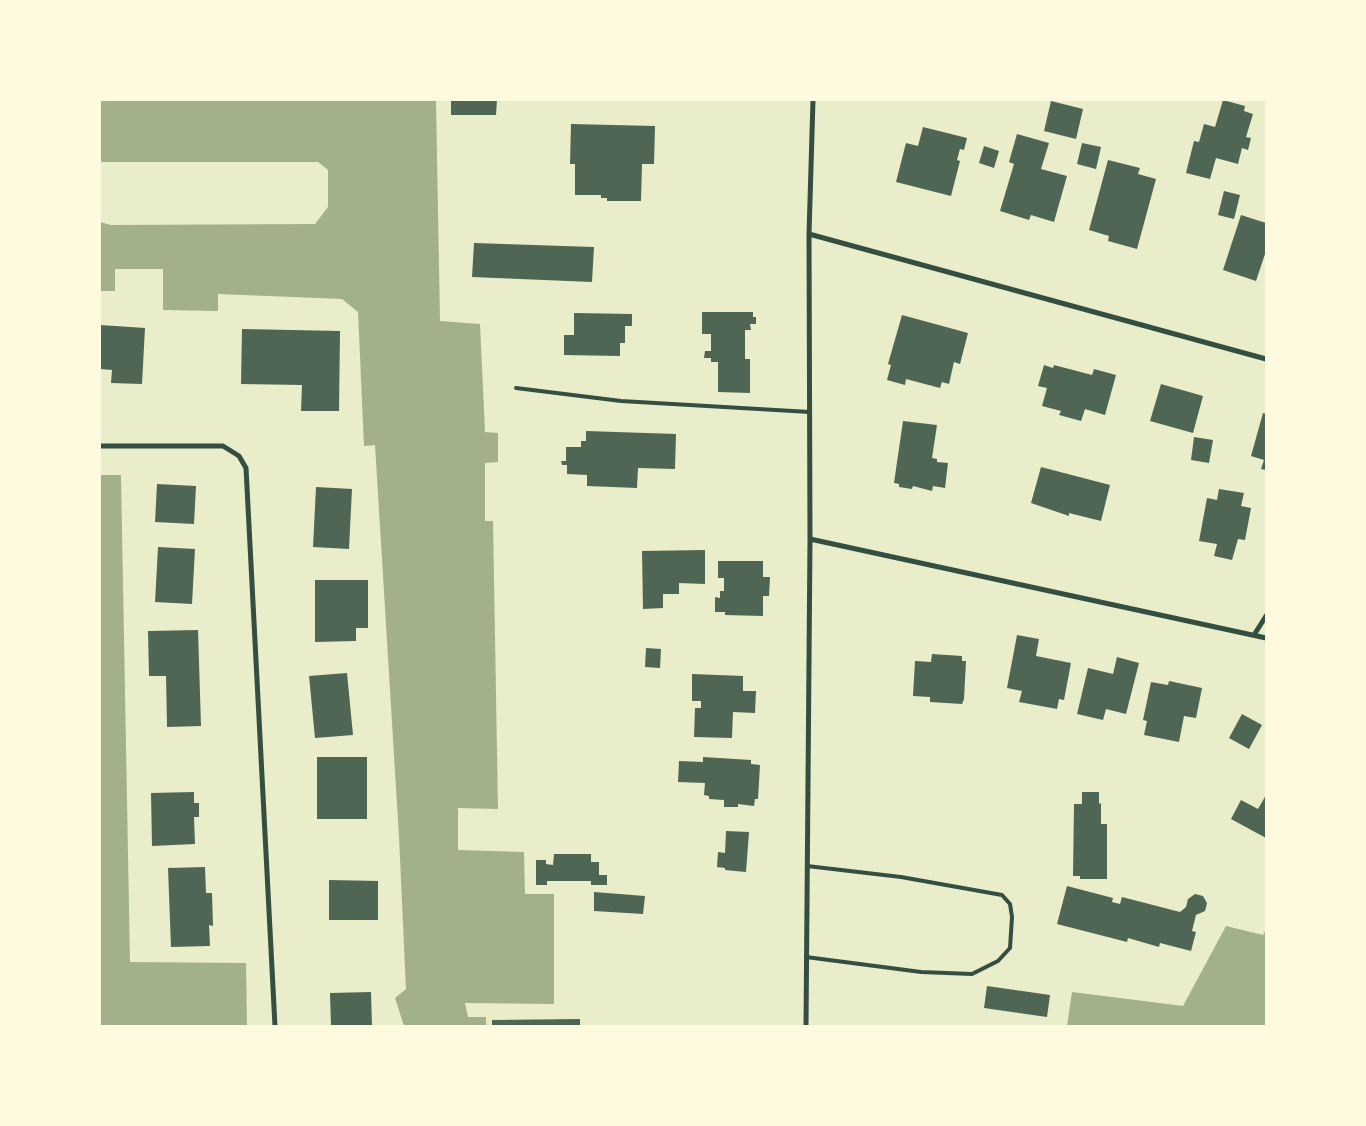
<!DOCTYPE html>
<style>
body{margin:0}
#map{position:relative;width:1366px;height:1126px;overflow:hidden;background:#e9edc9;font-family:"Work Sans",sans-serif}
canvas{display:block}
.frame{position:absolute;inset:0;border:101px solid #fefae0;pointer-events:none}
</style>
<div id="map">
<canvas width="1366" height="1126"></canvas>
<div class="frame"></div>
</div>
<script>
const c = document.querySelector('canvas').getContext('2d');
c.lineJoin = 'round';
function fill(path, color) { c.fillStyle = color; c.fill(path, 'evenodd'); }
const toPath = rows => new Path2D(rows.map(r => 'M' + r).join(''));
function strokePath(path, color, width, dash) { c.strokeStyle = color; c.lineWidth = width; c.lineCap = dash ? 'butt' : 'round'; c.setLineDash(dash || []); c.stroke(path); }
fill(toPath([
 [100,100,436,100,440,321,480,324,485,432,498,433,498,462,485,463,485,521,493,521,498,809,458,808,458,850,524,852,525,894,554,894,554,1004,465,1003,468,1017,486,1017,486,1026,404,1026,395,998,406,989,399,837,375,445,364,446,358,312,342,299,218,294,218,311,163,310,163,269,115,269,115,291,100,291,100,222,111,225,315,224,328,207,328,170,318,162,100,162],
 [100,475,121,475,130,962,246,963,247,1026,100,1026],
 [1226,926,1263,935,1266,930,1266,1026,1067,1026,1072,992,1183,1006]
]), '#a3b18a');
fill(toPath([
 [451,100,497,100,496,115,451,115],
 [1223,100,1245,106,1244,111,1253,114,1246,137,1251,138,1248,150,1242,148,1238,164,1216,158,1210,179,1186,173,1194,141,1199,142,1204,124,1215,127],
 [1051,101,1083,109,1076,139,1044,131],
 [571,124,655,126,654,164,642,164,641,201,607,201,607,198,601,198,601,195,575,195,575,164,570,164],
 [923,127,967,138,964,150,960,149,957,160,960,161,951,196,896,182,906,143,918,146],
 [1017,134,1049,143,1041,169,1067,176,1054,222,1031,215,1029,220,1000,211,1014,164,1009,162],
 [1082,143,1101,147,1096,169,1077,164],
 [984,146,999,151,994,168,979,163],
 [1108,160,1140,168,1138,174,1156,179,1137,249,1108,241,1109,236,1089,230],
 [1224,191,1240,195,1234,219,1218,215],
 [1241,215,1266,223,1266,251,1256,281,1223,270],
 [474,243,594,247,592,282,472,277],
 [702,312,753,312,753,317,756,317,756,324,750,324,751,330,745,330,745,359,750,359,750,393,718,392,718,362,711,362,711,358,704,358,705,351,711,351,711,334,702,334],
 [574,313,632,314,632,326,625,326,625,343,620,343,620,356,564,355,564,335,574,335],
 [902,315,968,333,960,364,954,362,949,384,942,382,940,388,906,379,905,385,887,380,891,365,888,364],
 [100,325,145,328,142,384,111,383,112,370,100,369],
 [242,329,340,331,339,411,301,411,302,385,241,384],
 [1044,365,1053,368,1054,365,1092,375,1094,369,1116,375,1105,415,1085,409,1081,421,1059,415,1061,411,1042,406,1047,388,1038,386],
 [1161,384,1203,396,1193,433,1150,421],
 [1263,413,1266,414,1266,470,1261,469,1264,460,1251,456],
 [903,421,937,425,932,458,937,459,937,462,948,463,945,488,933,486,932,491,913,486,912,489,899,487,899,484,894,483],
 [586,431,676,434,675,469,638,468,637,488,587,486,587,475,567,474,567,465,562,465,561,461,566,461,566,447,581,447,581,441,586,441],
 [1194,437,1213,440,1209,463,1191,460],
 [1041,467,1110,485,1101,521,1069,513,1069,516,1031,503],
 [157,484,196,486,194,524,155,522],
 [316,487,352,489,349,549,313,547],
 [1219,489,1244,493,1241,506,1251,508,1245,540,1238,539,1232,560,1214,556,1217,544,1199,541,1207,498,1217,500],
 [158,547,195,549,192,604,155,602],
 [705,550,705,584,679,583,679,594,663,594,663,608,643,609,642,551],
 [718,561,763,561,763,577,770,577,769,596,763,596,763,616,725,615,725,612,715,612,715,597,720,598,720,591,724,591,724,578,718,578],
 [315,580,368,580,368,628,356,628,356,641,315,642],
 [198,630,201,726,167,727,166,676,149,676,148,631],
 [1017,635,1039,639,1036,656,1071,663,1064,700,1059,699,1057,709,1019,702,1022,691,1007,688],
 [646,648,661,649,660,668,645,667],
 [932,654,962,656,962,661,966,661,964,699,962,704,930,702,930,697,913,696,915,661,931,662],
 [1117,657,1139,663,1126,714,1106,709,1103,720,1077,714,1088,668,1113,674],
 [347,673,353,735,315,738,309,676],
 [692,674,743,676,743,691,756,691,755,713,733,712,732,738,694,737,695,708,701,708,701,701,692,701],
 [1169,681,1202,688,1196,718,1184,716,1179,742,1144,735,1147,721,1143,720,1151,682,1168,685],
 [1242,714,1262,725,1249,749,1229,738],
 [317,757,367,757,367,819,317,819],
 [703,757,751,760,751,764,760,765,758,799,755,799,754,806,738,804,738,807,724,807,724,800,709,799,709,796,704,795,705,783,678,782,679,761,703,762],
 [194,792,194,803,199,803,199,817,194,817,195,844,152,846,151,793],
 [1082,792,1099,792,1099,804,1101,803,1101,824,1107,824,1107,879,1080,879,1080,876,1073,876,1074,804,1082,804],
 [1266,795,1266,838,1231,819,1241,800,1258,809],
 [726,831,749,832,746,872,725,870,725,868,717,867,718,852,725,853],
 [554,854,591,854,591,862,599,862,599,875,607,875,607,885,591,885,591,881,547,881,547,885,536,885,536,860,546,860,546,864,553,865],
 [205,867,206,893,212,893,213,926,209,925,210,946,171,947,168,868],
 [329,880,378,881,378,920,329,920],
 [1067,886,1113,898,1112,902,1120,904,1122,897,1180,912,1186,907,1188,899,1195,894,1203,896,1207,903,1205,911,1196,915,1192,931,1196,932,1191,951,1160,943,1159,947,1128,938,1127,942,1057,924],
 [594,892,645,896,643,914,594,911],
 [987,986,1050,995,1047,1017,984,1008],
 [371,992,372,1026,331,1026,330,993],
 [580,1019,580,1026,492,1026,492,1020]
]), '#4f6655');
strokePath(toPath([
 [516,388,621,401,810,412],
 [806,957,921,972,972,974,998,961,1010,948,1012,917,1010,904,1002,895,901,877,807,866]
]), '#344e41', 4);
strokePath(toPath([
 [809,234,1266,359],
 [100,446,223,446,239,456,246,468,275,1026],
 [810,539,1266,638],
 [1254,635,1266,616],
 [806,1026,810,539,809,234,813,100]
]), '#344e41', 5);
</script>
